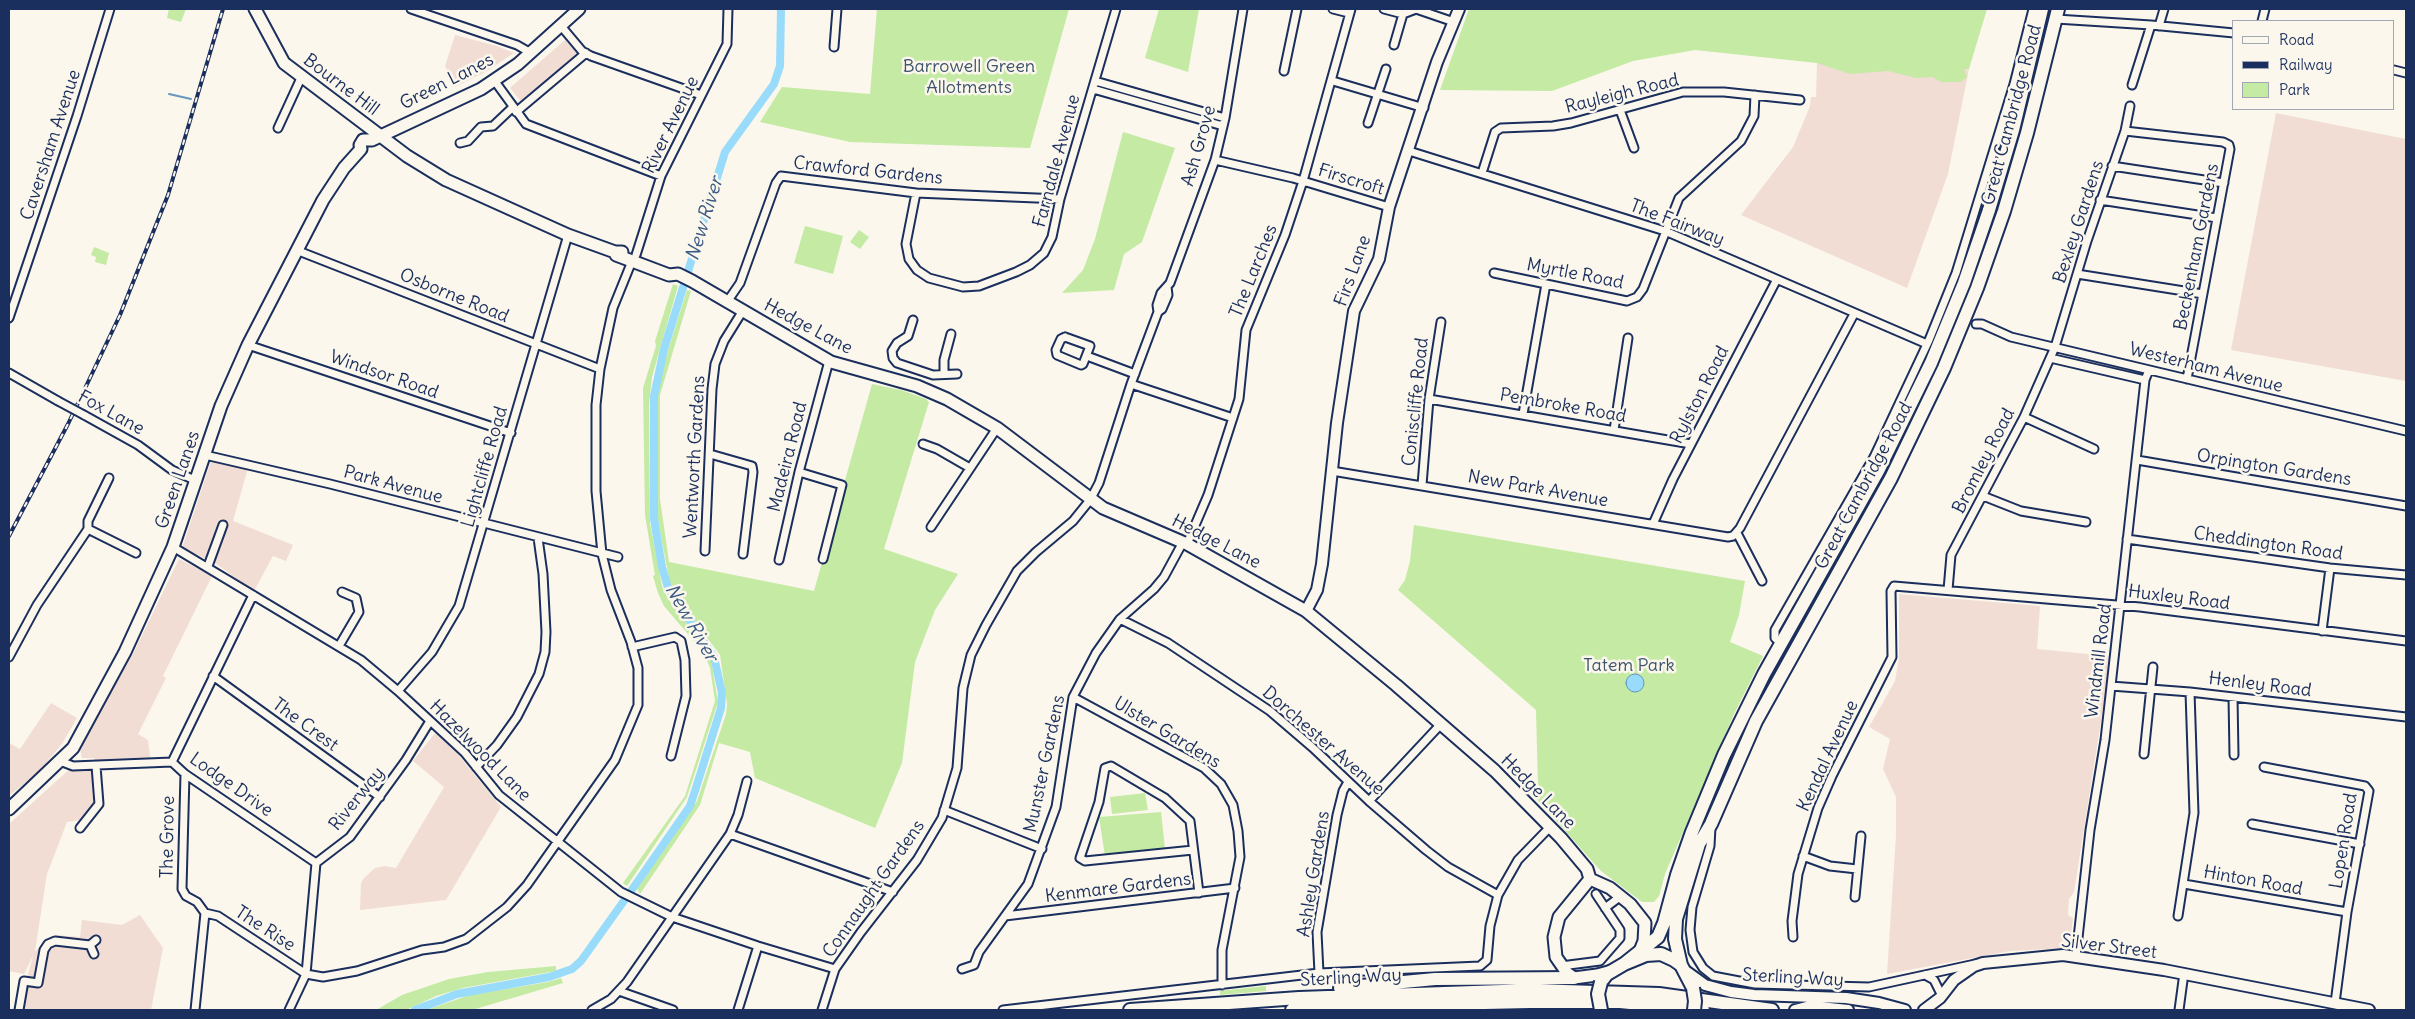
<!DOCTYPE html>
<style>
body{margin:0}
#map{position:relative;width:2415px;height:1019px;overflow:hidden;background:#fbf7ec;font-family:Delius,sans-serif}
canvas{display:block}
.frame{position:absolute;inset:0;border:10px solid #1b2f5e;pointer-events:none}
.legend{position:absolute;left:2232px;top:20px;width:162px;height:90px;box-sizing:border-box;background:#fbf7ec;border:1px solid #a1a7b3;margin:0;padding:6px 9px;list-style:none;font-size:15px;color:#1b2f5e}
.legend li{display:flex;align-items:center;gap:10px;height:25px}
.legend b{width:25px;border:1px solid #a1a7b3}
</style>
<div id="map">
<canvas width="2415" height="1019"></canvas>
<div class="frame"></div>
<ul class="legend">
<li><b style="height:6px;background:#fbf7ec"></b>Road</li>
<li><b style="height:6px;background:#1b2f5e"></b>Railway</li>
<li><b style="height:14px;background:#c4eaa4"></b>Park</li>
</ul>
</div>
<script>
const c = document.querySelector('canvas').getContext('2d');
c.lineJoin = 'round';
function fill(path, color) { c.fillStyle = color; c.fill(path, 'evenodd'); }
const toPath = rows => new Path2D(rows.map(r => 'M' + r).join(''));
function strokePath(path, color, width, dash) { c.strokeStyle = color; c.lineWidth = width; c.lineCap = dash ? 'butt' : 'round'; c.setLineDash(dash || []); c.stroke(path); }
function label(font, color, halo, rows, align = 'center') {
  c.font = font + ' Delius,sans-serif'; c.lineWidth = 5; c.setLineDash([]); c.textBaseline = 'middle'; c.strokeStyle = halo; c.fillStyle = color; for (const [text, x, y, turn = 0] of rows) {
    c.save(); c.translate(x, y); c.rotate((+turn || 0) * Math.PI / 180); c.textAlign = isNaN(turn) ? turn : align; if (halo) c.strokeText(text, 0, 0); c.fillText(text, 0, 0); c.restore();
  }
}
fill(toPath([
 [455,35,497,46,514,53,487,71,455,87,445,66],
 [565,40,578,54,523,104,510,88],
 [1817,63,1969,69,1948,174,1907,288,1741,215,1793,147,1810,106,1811,97,1816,97],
 [2276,113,2406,139,2406,381,2231,350],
 [211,461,248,468,233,521,293,545,286,561,273,556,254,591,215,563,182,548],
 [179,559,212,576,163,676,166,678,138,734,148,740,151,763,96,766,99,804,80,827,80,820,67,822,47,874,35,951,56,935,80,937,82,920,122,925,140,915,163,948,151,1010,22,1010,27,978,33,956,24,974,9,971,9,824,73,766,96,766,94,758,82,758,79,745,132,656],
 [1899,594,2040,606,2037,649,2108,656,2107,683,2074,892,2069,899,2068,915,2073,918,2069,948,2010,951,1887,974,1896,835,1896,797,1883,769,1890,739,1869,727,1895,681,1899,658],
 [51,703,77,718,62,744,52,756,38,772,9,796,9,743,20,749],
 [435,733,456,752,501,807,446,900,360,910,361,883,364,878,375,868,385,866,396,868,444,787,413,761]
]), '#f2ddd5');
fill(toPath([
 [169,9,186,9,181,22,167,18],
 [877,9,1069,9,1030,148,850,142,760,122,782,87,870,94],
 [1159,9,1199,9,1188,72,1145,58],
 [1469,9,1987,9,1969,69,1964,69,1967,77,1960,82,1941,82,1933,77,1916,78,1888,71,1850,74,1817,63,1695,50,1633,61,1552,91,1440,90],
 [1123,132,1175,148,1142,242,1124,254,1114,290,1062,293,1083,270,1095,239],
 [805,226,843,236,833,274,794,263],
 [859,230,869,237,860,249,850,242],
 [94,247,109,253,106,265,95,262,96,257,91,255],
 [673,284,678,286,652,377,649,404,650,523,662,586,667,597,703,645,711,660,718,702,687,797,627,886,623,883,685,796,715,701,710,668,704,653,664,606,658,593,653,576,655,575,645,515,643,388,656,346,655,341],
 [687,290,691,291,660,395,660,499,669,562,814,591,872,384,901,390,926,399,929,402,884,549,958,574,935,610,915,662,902,763,875,828,755,778,750,752,719,743,700,805,640,894,637,889,697,801,726,714,727,704,720,655,679,600,670,584,658,520,658,382],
 [1414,525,1745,581,1739,615,1730,642,1763,656,1734,714,1665,874,1659,896,1654,902,1642,902,1601,871,1532,794,1538,787,1536,710,1398,590,1405,580,1410,561],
 [1145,793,1148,810,1112,814,1110,797],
 [1161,812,1165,849,1105,856,1099,817],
 [556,966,556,971,463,988,436,996,406,1010,376,1010,402,995,449,979,488,972],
 [561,978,563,983,472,1010,426,1010,470,995,548,982],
 [1266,986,1266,991,1220,995,1220,991]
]), '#c4eaa4');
const water = toPath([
 '1626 683a9 9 0 1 1 18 0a9 9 0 1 1-18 0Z'
]);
fill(water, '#99dbfb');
strokePath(water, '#6796bc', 1);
strokePath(toPath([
 [169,94,191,99]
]), '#6796bc', 2);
strokePath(toPath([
 [415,1010,457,994,549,977,572,969,581,961,631,891,690,806,695,791,721,708,722,693,714,657,668,588,662,567,654,519,654,396,664,349,725,152,774,84,780,66,781,9]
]), '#99dbfb', 8);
const street = toPath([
 [411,9,517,45,531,53],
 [1333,9,1349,13],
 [1384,9,1403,14],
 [2056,19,2151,25,2234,33],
 [2262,21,2265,9],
 [561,26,582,51,591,56,701,95],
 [2159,26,2164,9],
 [1394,45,1403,14,1416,9,1454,22],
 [834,47,837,9],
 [2394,70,2406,73],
 [1284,71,1297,9],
 [494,80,526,124,661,176],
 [1095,81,1225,118],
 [1333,81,1424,108],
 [2132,85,2151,25],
 [1093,89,1223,126],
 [1620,110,1634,148],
 [516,112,586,53],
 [1368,123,1386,69],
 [278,128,301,78],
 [2125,131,2223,142,2229,145,2230,149,2187,379],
 [460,143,468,141,481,127,493,126,512,108],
 [1409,151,1665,231,1927,344],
 [1215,160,1293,178,1389,207],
 [2112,166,2224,183],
 [1482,173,1495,132,1501,128,1553,126,1571,123,1683,92,1724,92,1800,100],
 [916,193,906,244,909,259,917,270,929,278,963,287,979,286,1016,272,1030,265,1044,253,1052,237,1060,199,1116,9],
 [2100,200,2217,218],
 [296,250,600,369],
 [636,255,661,176,727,44,728,9],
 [1494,273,1627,301,1637,297,1643,289,1679,198,1741,141,1754,116,1755,95],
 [2077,274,2203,294],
 [1167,287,1168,295,1162,309,1158,312,1157,305,1161,293,1170,283,1215,160,1225,118,1243,9],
 [727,302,740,283,776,183,781,176,916,193,1060,199],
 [9,318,77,116,110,9],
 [913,320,908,336,897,343,892,351,893,358,897,363,933,375,957,374],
 [1976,324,1982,324,2011,337,2406,431],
 [1065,337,1090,346,1083,364,1081,365,1057,355,1056,350,1061,339,1065,337],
 [248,345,511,433],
 [1087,356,1135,374],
 [2050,358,2145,380],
 [9,373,58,401],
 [944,374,944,360,951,334],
 [1131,384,1233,418],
 [1429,399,1691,444],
 [1523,414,1546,284],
 [84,415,138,445,172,470,197,481],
 [2024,417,2094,449],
 [1614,430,1628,338],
 [923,444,937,449,970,468],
 [710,454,752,466,753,472,743,554],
 [205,455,330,484,618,557],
 [2137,460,2406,506],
 [1332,471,1728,537,1733,536,1740,528,1854,314],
 [799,472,842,485,823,559],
 [1422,485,1429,399,1441,322],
 [1983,496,2021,511,2086,522],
 [1653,524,1673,479,1776,281],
 [931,527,997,428],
 [88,529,88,521,109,478],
 [1737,533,1762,581],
 [2127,539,2330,568,2406,575],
 [1187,544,1208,495,1239,399,1246,330,1285,235,1303,181,1351,9],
 [173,547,361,660,398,691,465,753,499,795,621,892,672,917,758,946,835,969],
 [705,551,712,389,715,364,724,341,742,312],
 [779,560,799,472,829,361],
 [208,566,223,525],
 [1948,590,1951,555,2024,417,2055,347,2087,241,2125,131,2130,106],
 [1120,619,1168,643,1270,711,1312,747,1369,801,1426,850,1448,867,1498,895],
 [2322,631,2330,568],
 [1781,643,1775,638,1775,630,1874,457,1929,340,1956,273,2014,84,2033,9],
 [339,646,359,612,356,598,342,592],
 [632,647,675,637,681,641,685,660,686,696,671,756],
 [9,657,37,605,88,529,136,553],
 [213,676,380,797],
 [2111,686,2190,692,2406,717],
 [398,691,432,652,459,606,568,235],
 [1073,697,1204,768,1221,784,1233,805,1238,831,1240,857,1222,950,1222,985],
 [2233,697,2234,755],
 [2144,754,2153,667],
 [60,761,73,766,172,762,185,774,316,863],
 [172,762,253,595],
 [476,767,497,745,517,717,539,674,545,652,546,632,543,574,538,538],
 [2264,767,2365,786,2369,791,2347,912,2335,1003],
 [185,774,182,889,186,896,197,902,205,913,195,1010],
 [1369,801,1441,724],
 [944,810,1042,849],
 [2252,824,2360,844],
 [1711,827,1710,846,1692,907,1690,930,1693,952,1703,968,1713,976,1755,984,1869,987,1975,964],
 [80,828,99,804,96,766],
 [730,834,893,892],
 [1193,850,1085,861,1080,858,1099,802,1105,768,1111,766,1165,798,1190,821,1199,893],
 [1803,856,1830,866,1857,869],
 [2184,884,2347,912],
 [1855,897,1861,836],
 [1605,908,1621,896],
 [205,913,218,916,306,974,323,977,357,971,422,950,444,947,466,939,507,907,527,885,615,760,638,705,638,668,631,642,611,590,602,554,596,491,596,405,600,369,613,308,632,261],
 [1005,916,1235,888],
 [2178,916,2194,813,2190,692],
 [1793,937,1792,921,1798,874,1818,808,1832,776,1892,657,1891,591,1894,586,2140,607,2406,641],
 [90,945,96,940],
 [2076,956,2090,830,2105,740,2145,380,2149,370],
 [1561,966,1600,961,1620,938,1620,930,1596,894],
 [962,969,974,965,979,952,1028,884,1056,807,1073,697,1096,653,1120,619,1154,589,1164,577,1183,542],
 [1319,973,1317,932,1337,815,1343,791,1348,782],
 [1925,975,1934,980,1942,996],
 [619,991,673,1010],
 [19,1010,24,981,38,983,44,950,48,944,55,941,90,945,94,954],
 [289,1010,306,974,316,863,350,837,406,760,430,721],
 [592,1010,611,999,627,982,730,834,738,815,747,781],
 [738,1010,758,946],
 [822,1010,835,969,861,932,917,860,942,818,957,768,963,688,971,655,986,625,1017,571,1036,552,1073,521,1090,500,1099,483,1131,384,1158,312],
 [1003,1010,1319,973,1480,966,1487,960,1490,926,1498,895,1518,860,1550,827],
 [2179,1010,2184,973]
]);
const secondary = toPath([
 [1306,611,1317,590,1322,564,1337,423,1354,311,1379,259,1389,207,1437,62,1459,9],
 [1687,972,1705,985,1731,992,1754,995,1846,998,1879,1003,1905,1010],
 [1795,1010,1810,1006,1848,1010],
 [1924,1010,1940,998,1954,980,1974,966,1983,963,2063,955,2164,970,2369,1010]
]);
const primary = toPath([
 [255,9,284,63,407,156,446,180,568,235,615,252,622,252],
 [615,252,616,255,632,261,669,275,678,274,692,281,831,362,917,386,947,399,997,428,1103,508,1187,544,1306,611,1396,685,1495,771,1561,838,1587,869,1590,879,1610,888,1630,904,1645,923,1644,941,1640,951],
 [9,809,73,748,125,652,173,547,221,406,248,345,323,200,344,168,361,149,360,145,363,140,372,140,481,89,518,64,579,9],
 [1590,879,1559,917,1554,937,1556,957,1567,973,1574,978,1597,975,1612,971]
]);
const highway = toPath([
 [1624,964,1658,937,1664,923,1677,875,1692,832,1724,755,1764,674,1878,471,1931,363,1964,283,1989,210,2013,130,2042,9],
 [1681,965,1675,939,1676,919,1699,844,1711,824,1756,721,1891,478,1944,368,1977,288,2004,211,2027,133,2058,9],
 [1601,982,1607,974,1624,964,1646,955,1661,954,1674,960,1681,965,1693,988],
 [1340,988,1435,979,1574,978],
 [1130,1010,1299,998,1532,990,1659,994,1772,1010],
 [1292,1010,1392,1005,1530,1002,1620,1002,1703,1010]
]);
strokePath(street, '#1b2f5e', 11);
strokePath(secondary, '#1b2f5e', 14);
strokePath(primary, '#1b2f5e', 15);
strokePath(highway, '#1b2f5e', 16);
strokePath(street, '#fbf7ec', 7);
strokePath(secondary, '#fbf7ec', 10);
strokePath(primary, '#fbf7ec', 11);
strokePath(highway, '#fbf7ec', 12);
const rail = toPath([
 [9,536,68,424,120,315,168,195,223,9]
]);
strokePath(rail, '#1b2f5e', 4);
strokePath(rail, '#fbf7ec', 2, [5.5]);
const streetBridge = toPath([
 [58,401,84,415]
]);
const highwayBridge = toPath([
 [1601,982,1598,994,1601,1010],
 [1693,988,1695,1001,1694,1010]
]);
strokePath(streetBridge, '#1b2f5e', 11, []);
strokePath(highwayBridge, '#1b2f5e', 16, []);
strokePath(streetBridge, '#fbf7ec', 7);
strokePath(highwayBridge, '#fbf7ec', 12);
label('18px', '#3d546c', '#fbf7ec', [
 ["Barrowell Green",969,67],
 ["Allotments",969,88],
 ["Tatem Park",1629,666]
]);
label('18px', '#1b2f5e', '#fbf7ec', [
 ["Green Lanes",447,82,-27],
 ["Bourne Hill",341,85,37],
 ["Rayleigh Road",1622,94,-14],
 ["Great Cambridge Road",2012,115,-75],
 ["River Avenue",671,125,-64],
 ["Caversham Avenue",51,145,-72],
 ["Ash Grove",1199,146,-74],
 ["Farndale Avenue",1057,161,-75],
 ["Crawford Gardens",868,171,6],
 ["Firscroft",1351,180,17],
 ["Bexley Gardens",2079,222,-72],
 ["The Fairway",1677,223,21],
 ["Beckenham Gardens",2197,247,-79],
 ["The Larches",1254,271,-68],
 ["Firs Lane",1353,271,-70],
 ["Myrtle Road",1575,274,11],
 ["Osborne Road",454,296,22],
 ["Hedge Lane",808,327,28],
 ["Westerham Avenue",2206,368,14],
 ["Windsor Road",384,375,19],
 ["Rylston Road",1700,395,-63],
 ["Coniscliffe Road",1416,402,-84],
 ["Pembroke Road",1563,406,10],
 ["Fox Lane",111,413,29],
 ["Wentworth Gardens",695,457,-87],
 ["Madeira Road",788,457,-76],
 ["Bromley Road",1984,461,-63],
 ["Lightcliffe Road",485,467,-74],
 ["Orpington Gardens",2274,468,9],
 ["Green Lanes",178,480,-71],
 ["Park Avenue",393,485,15],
 ["Great Cambridge Road",1864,486,-62],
 ["New Park Avenue",1538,489,10],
 ["Hedge Lane",1216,542,27],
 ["Cheddington Road",2268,544,8],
 ["Huxley Road",2179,598,7],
 ["Windmill Road",2099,661,-83],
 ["Henley Road",2260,685,7],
 ["The Crest",305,725,36],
 ["Ulster Gardens",1167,733,31],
 ["Dorchester Avenue",1323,741,41],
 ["Hazelwood Lane",480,751,45],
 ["Kendal Avenue",1828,756,-65],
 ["Munster Gardens",1045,764,-78],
 ["Lodge Drive",231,785,35],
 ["Hedge Lane",1538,792,45],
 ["Riverway",357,799,-51],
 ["The Grove",168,837,-89],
 ["Lopen Road",2344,841,-81],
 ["Ashley Gardens",1314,874,-81],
 ["Hinton Road",2253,881,10],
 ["Kenmare Gardens",1118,888,-7],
 ["Connaught Gardens",874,889,-55],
 ["The Rise",265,929,33],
 ["Silver Street",2109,947,7],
 ["Sterling Way",1351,978,-3],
 ["Sterling Way",1793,978,3]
]);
label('italic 19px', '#3a5a85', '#fbf7ec', [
 ["New River",705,219,-73],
 ["New River",691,623,60]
]);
</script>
